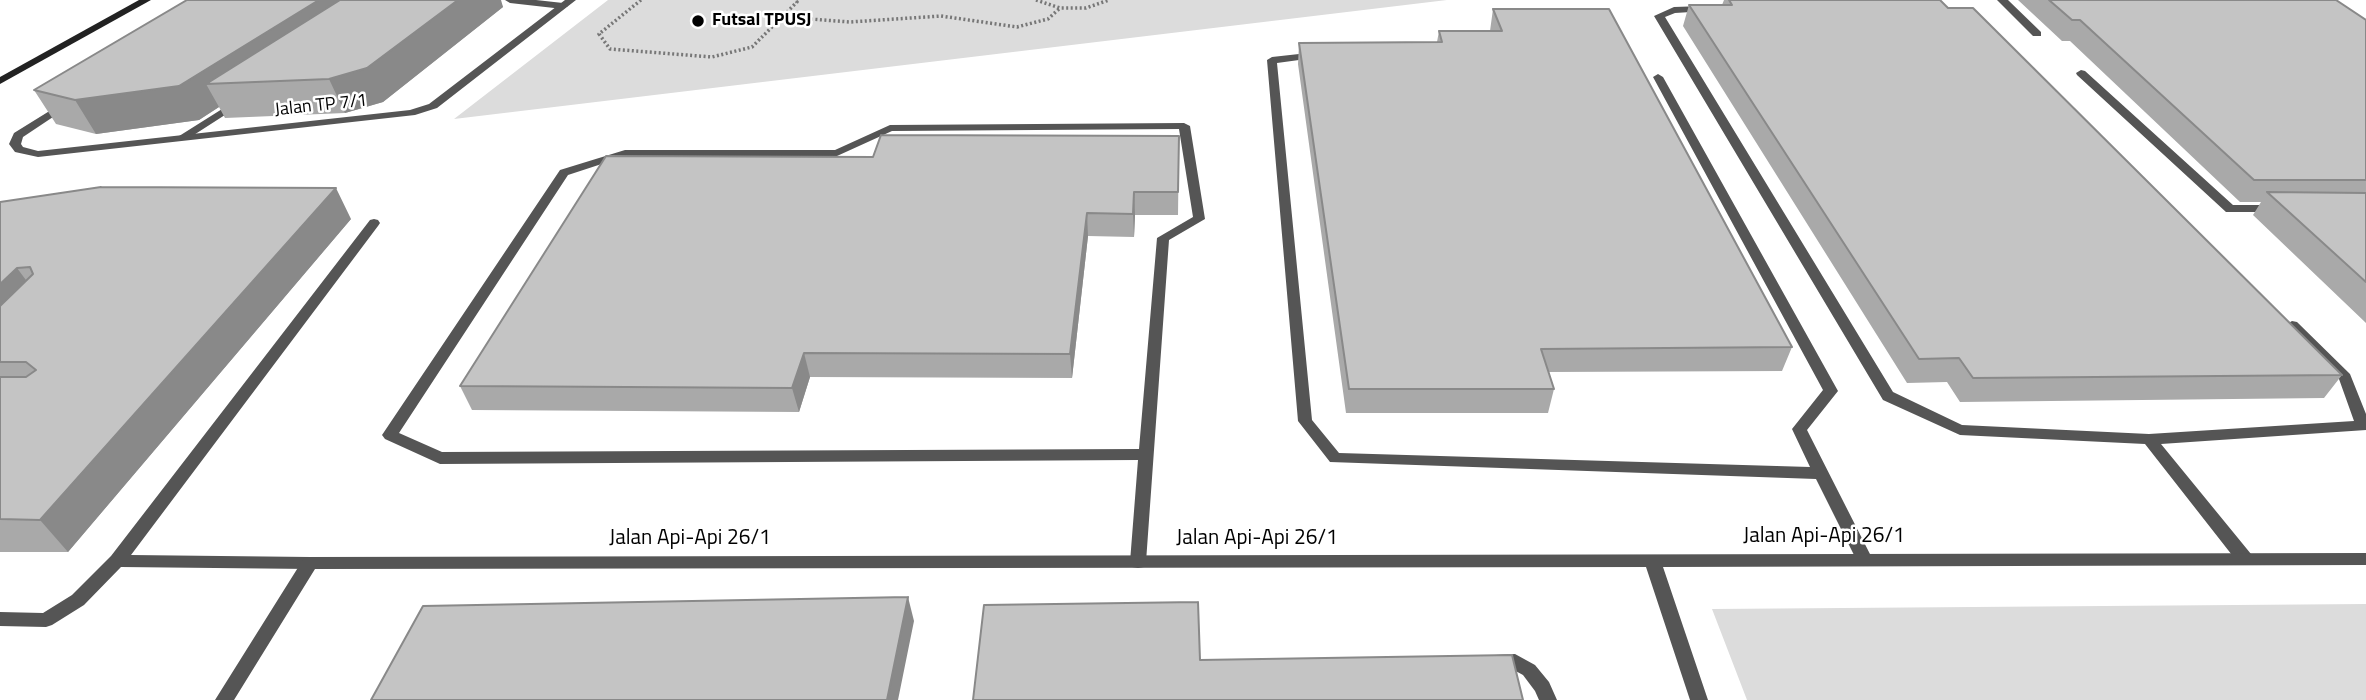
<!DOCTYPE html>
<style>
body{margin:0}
canvas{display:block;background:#fff}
</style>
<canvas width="2366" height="700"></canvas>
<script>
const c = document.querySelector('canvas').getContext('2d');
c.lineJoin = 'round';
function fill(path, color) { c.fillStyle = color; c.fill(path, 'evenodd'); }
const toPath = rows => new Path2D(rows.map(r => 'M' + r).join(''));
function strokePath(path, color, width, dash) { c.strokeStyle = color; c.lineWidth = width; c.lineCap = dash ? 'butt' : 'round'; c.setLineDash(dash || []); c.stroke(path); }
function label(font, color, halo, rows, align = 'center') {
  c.font = font + ' "Titillium Web",sans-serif'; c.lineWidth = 5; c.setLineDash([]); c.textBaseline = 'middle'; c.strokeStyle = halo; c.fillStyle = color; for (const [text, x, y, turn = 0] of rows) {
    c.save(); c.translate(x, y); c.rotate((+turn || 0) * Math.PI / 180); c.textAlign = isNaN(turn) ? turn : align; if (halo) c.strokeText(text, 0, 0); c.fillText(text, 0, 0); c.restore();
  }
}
fill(toPath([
 [608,0,1447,0,454,119],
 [2366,604,2366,700,1747,700,1712,609]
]), '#dcdcdc');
strokePath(toPath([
 [641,0,599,34,610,49,712,57,752,47,797,2,794,0],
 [1036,0,1060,8,1086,8,1109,0],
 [784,17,850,22,941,16,1017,27,1048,19,1060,8]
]), '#777', 3.5, [2, 2.5]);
fill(toPath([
 [505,0,536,0,563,3,568,6,563,9,510,3,505,0],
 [1997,0,2008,0,2041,32,2041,36,2033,36,1997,0],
 [1704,6,1709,9,1707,11,1675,13,1665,17,1893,392,1962,425,2149,434,2354,421,2339,379,2287,328,2285,325,2292,321,2297,322,2350,374,2366,414,2366,430,2161,444,2251,554,2253,559,2251,564,2245,565,2239,564,2145,444,1960,435,1883,400,1654,16,1674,7,1704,6],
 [1317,52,1322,55,1321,57,1277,63,1312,420,1339,453,1810,467,1792,429,1823,390,1653,77,1658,74,1663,77,1838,391,1807,430,1873,560,1871,565,1865,566,1859,565,1816,479,1330,462,1298,421,1267,60,1272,57,1317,52],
 [2081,70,2085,71,2233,205,2274,205,2278,206,2280,209,2278,212,2226,212,2077,75,2076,73,2081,70],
 [238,99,243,102,242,104,186,140,178,140,176,138,238,99],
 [1184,123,1190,126,1205,219,1169,240,1146,562,1144,567,1138,568,1132,567,1130,562,1138,460,440,464,385,439,382,435,560,170,625,150,835,150,890,125,1184,123],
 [1179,129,1193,217,1157,238,1139,449,442,452,399,433,568,175,626,156,837,156,892,131,1179,129],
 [374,219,378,220,380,223,378,226,131,555,310,557,316,558,318,563,316,568,310,569,121,567,84,605,52,625,46,627,0,626,0,612,43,613,72,595,111,556,370,220,374,219],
 [1515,654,1535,665,1549,682,1557,700,1539,700,1535,691,1523,675,1512,669,1495,669,1489,667,1486,662,1489,657,1495,655,1515,654]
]), '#555');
fill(toPath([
 [565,0,576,0,437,108,415,115,38,157,15,152,9,144,14,133,64,102,69,105,68,107,23,137,21,144,23,147,38,151,410,110,429,104,565,0],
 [2366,553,2366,565,1663,567,1708,700,1690,700,1646,567,315,569,234,700,215,700,304,558,310,557,2366,553]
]), '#555');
fill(toPath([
 [139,0,151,0,0,84,0,77,139,0]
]), '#222');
fill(toPath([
 [1724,0,1940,0,2342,375,2324,398,1960,402,1947,382,1907,383,1683,26,1689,5,1722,5],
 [2018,0,2336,0,2366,20,2366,323,2253,215,2261,202,2240,202,2070,41,2062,41],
 [500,1,503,7,383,102,345,113,225,118,219,107,199,120,96,134,56,124,34,90],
 [1493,9,1792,347,1782,371,1549,372,1554,389,1548,413,1346,413,1298,64,1299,43,1437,42,1439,31,1490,31],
 [1179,136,1178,215,1135,215,1134,237,1088,236,1072,378,810,377,799,412,472,410,460,386,873,157],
 [0,202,351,219,68,552,0,552]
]), '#a9a9a9');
fill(toPath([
 [319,0,384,0,206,84,219,107,199,120,96,134,75,100],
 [458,0,501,0,503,7,383,102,345,113,329,79],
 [336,188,351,219,68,552,40,520],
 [1134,192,1135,215,1134,237,1133,214],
 [1087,213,1088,236,1072,378,1070,354],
 [17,268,40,299,0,338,0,284],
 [804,353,810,377,799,412,792,388],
 [908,597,914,621,898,700,887,700]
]), '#898989');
const building = toPath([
 [187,0,319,0,179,86,75,100,34,90,187,0],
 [340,0,458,0,367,68,329,79,206,84,340,0],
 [1729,0,1940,0,1948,8,1973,8,2342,375,1973,378,1959,358,1919,359,1689,5,1732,5,1729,0],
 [2049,0,2336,0,2366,20,2366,180,2254,180,2080,20,2072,20,2049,0],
 [1493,9,1609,9,1792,347,1541,349,1554,389,1349,389,1299,43,1442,42,1439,31,1502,31,1493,9],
 [881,135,1179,136,1178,192,1134,192,1133,214,1087,213,1070,354,804,353,792,388,460,386,606,156,873,157,881,135],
 [101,187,336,188,40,520,0,519,0,377,26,377,36,370,26,362,0,362,0,306,33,274,30,267,17,268,0,284,0,202,101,187],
 [2267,192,2366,193,2366,282,2267,192],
 [908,597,887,700,371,700,423,606,908,597],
 [1198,602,1200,660,1512,655,1523,700,973,700,984,605,1198,602]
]);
fill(building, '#c4c4c4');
strokePath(building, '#898989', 2);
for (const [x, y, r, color] of [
 [698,21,7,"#000"]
]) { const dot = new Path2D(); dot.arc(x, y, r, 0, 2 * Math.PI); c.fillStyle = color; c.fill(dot); strokePath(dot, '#fff', 2.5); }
label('bold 18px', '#000', '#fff', [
 ["Futsal TPUSJ",712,21]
], 'left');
label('18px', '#000', '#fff', [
 ["Jalan TP 7/1",321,106,-6]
]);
label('21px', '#000', '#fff', [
 ["Jalan Api-Api 26/1",1824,537],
 ["Jalan Api-Api 26/1",690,539],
 ["Jalan Api-Api 26/1",1257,539]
]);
</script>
